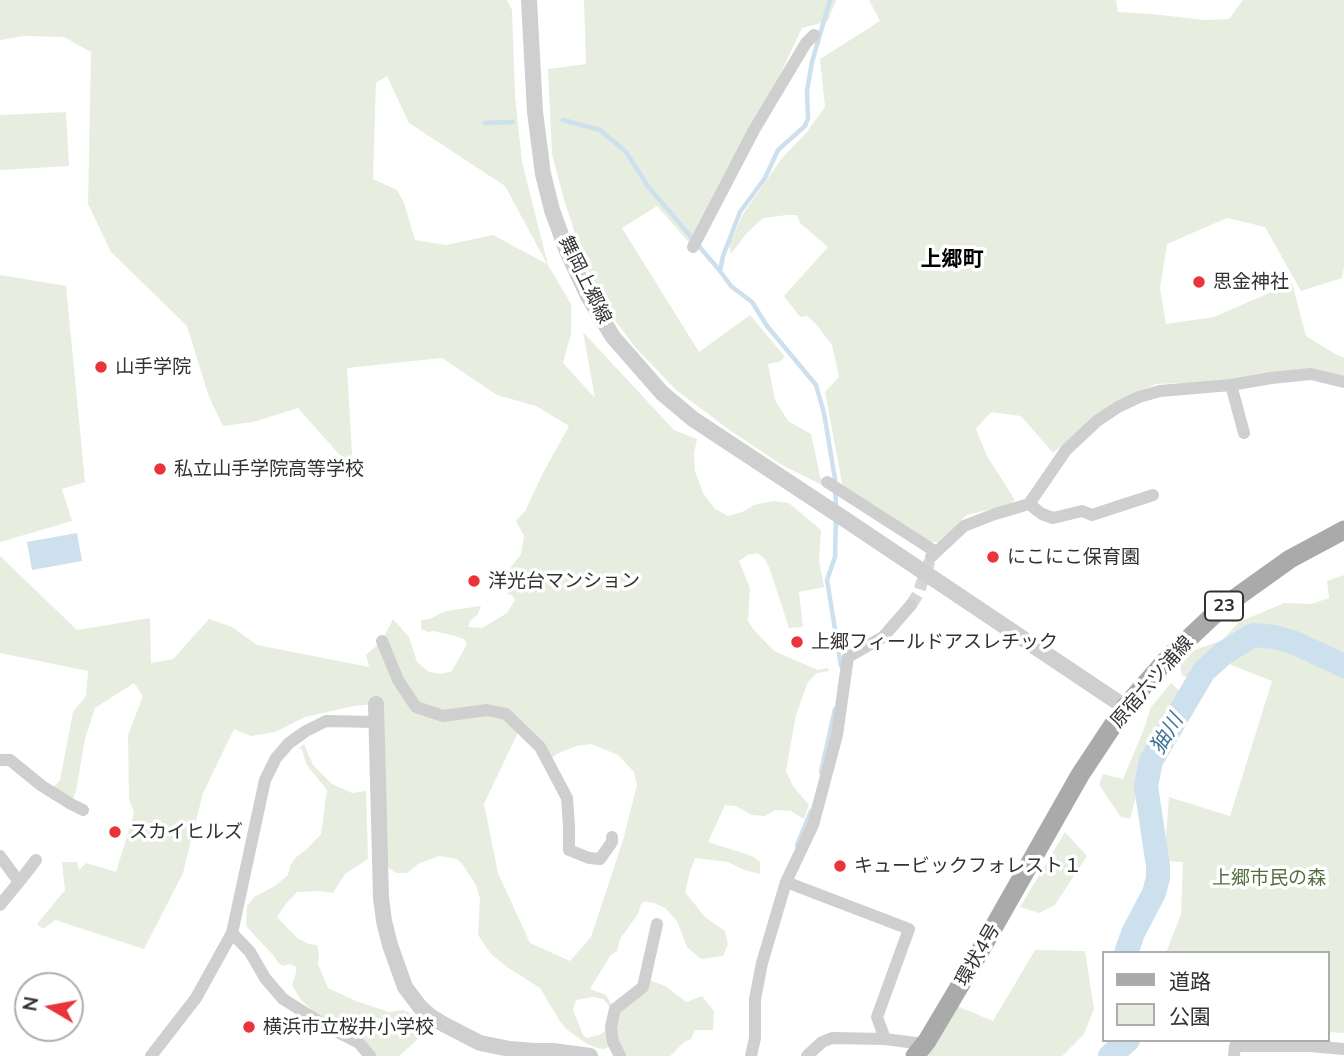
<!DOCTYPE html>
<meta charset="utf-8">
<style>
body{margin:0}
#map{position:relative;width:1344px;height:1056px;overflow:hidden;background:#fff;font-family:Mulish,"Noto Sans JP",sans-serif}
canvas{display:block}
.legend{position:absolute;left:1102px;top:951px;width:228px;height:91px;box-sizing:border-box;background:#fff;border:2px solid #adadad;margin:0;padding:9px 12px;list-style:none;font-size:21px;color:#323232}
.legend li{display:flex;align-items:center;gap:14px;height:35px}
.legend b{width:35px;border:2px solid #adadad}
.north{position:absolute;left:14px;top:972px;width:70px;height:70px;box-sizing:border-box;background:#fff;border:2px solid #adadad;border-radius:50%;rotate:280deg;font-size:19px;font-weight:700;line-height:28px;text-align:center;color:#323232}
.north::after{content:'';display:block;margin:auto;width:24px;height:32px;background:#e9343a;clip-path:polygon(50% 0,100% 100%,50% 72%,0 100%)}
</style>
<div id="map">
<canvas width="1344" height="1056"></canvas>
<ul class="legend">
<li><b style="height:9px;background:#aaa"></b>道路</li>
<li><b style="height:19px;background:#e7eee0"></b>公園</li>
</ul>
<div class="north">N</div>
</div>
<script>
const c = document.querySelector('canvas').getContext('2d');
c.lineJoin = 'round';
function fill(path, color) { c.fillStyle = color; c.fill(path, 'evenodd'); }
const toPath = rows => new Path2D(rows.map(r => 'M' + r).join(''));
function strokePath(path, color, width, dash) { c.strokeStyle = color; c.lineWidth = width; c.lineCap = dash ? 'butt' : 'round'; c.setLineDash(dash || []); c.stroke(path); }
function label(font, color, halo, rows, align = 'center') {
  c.font = font + ' Mulish,"Noto Sans JP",sans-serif'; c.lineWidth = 7; c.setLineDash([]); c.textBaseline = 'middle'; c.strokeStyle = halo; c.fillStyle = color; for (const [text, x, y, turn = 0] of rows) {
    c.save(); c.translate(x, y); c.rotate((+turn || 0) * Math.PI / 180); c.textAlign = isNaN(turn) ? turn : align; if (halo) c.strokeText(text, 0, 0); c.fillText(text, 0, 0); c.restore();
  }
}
fill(toPath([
 [0,0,507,0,512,10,515,95,522,162,548,265,571,304,571,334,563,363,595,398,583,332,674,430,697,439,694,454,695,471,703,493,715,509,728,516,742,512,754,505,773,501,789,503,821,530,819,561,824,587,799,592,803,627,789,628,769,567,764,558,757,553,748,555,739,561,750,588,748,621,754,630,774,651,818,670,828,668,829,671,817,673,808,682,796,715,786,771,793,786,809,805,804,819,791,811,775,810,765,816,752,815,735,806,725,805,708,842,752,856,760,862,760,874,744,870,728,862,695,858,690,872,685,892,705,917,725,931,728,944,723,956,701,959,687,947,677,921,665,908,654,903,645,901,641,904,638,914,620,939,617,951,610,956,590,989,606,995,615,1009,645,978,667,987,686,1002,702,996,714,1011,713,1030,695,1030,691,1039,683,1043,670,1056,620,1056,611,1046,604,1049,597,1048,587,1044,570,1032,561,1023,540,988,507,967,491,954,478,935,480,899,476,885,463,865,457,859,439,856,418,864,407,873,396,873,380,862,375,704,354,706,305,717,275,732,251,736,234,729,203,793,183,873,144,949,55,920,43,929,37,924,65,890,62,862,77,862,79,870,86,863,116,872,134,813,129,798,128,735,143,696,134,683,95,708,85,739,76,791,71,804,50,791,60,780,73,712,86,696,88,671,0,653,0,556,77,630,150,618,151,663,173,659,209,619,232,627,257,645,369,667,366,655,382,641,393,619,409,637,417,662,429,672,441,674,452,671,467,644,464,639,455,636,433,631,428,632,421,629,421,620,429,619,446,611,481,606,478,614,470,621,468,627,482,628,507,613,515,600,512,595,508,594,503,585,509,570,521,554,524,536,516,521,525,511,543,473,569,426,536,406,497,395,442,358,347,368,353,470,298,408,253,422,223,426,209,397,187,326,111,252,88,204,91,52,64,37,24,36,0,40],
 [387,76,409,123,505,186,547,264,493,235,446,245,415,240,404,203,397,190,373,179,376,83],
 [520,728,547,761,557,754,576,746,591,744,618,755,634,772,637,785,623,840,591,937,570,961,530,943,498,873,484,804],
 [593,997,603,999,614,1012,611,1027,599,1035,587,1038,583,1035,573,1010,576,1000],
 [584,0,836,0,828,21,802,28,754,130,693,247,657,206,622,228,699,352,750,315,785,357,779,362,768,364,775,400,788,421,811,434,822,485,782,465,731,431,676,390,636,348,610,314,585,265,563,196,552,154,548,69,586,64],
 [869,0,1116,0,1118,12,1152,14,1205,20,1229,19,1243,0,1344,0,1344,267,1342,278,1301,291,1265,227,1227,218,1167,244,1160,288,1166,324,1214,317,1292,283,1306,336,1335,354,1344,358,1344,377,1156,384,1111,404,1053,453,1021,416,991,412,976,429,987,456,1015,500,1008,505,967,515,938,542,924,542,843,488,825,392,839,377,832,345,816,324,807,316,800,317,784,296,828,247,800,223,797,215,787,215,763,218,746,234,731,254,729,245,743,214,782,158,806,133,825,107,820,59,880,21],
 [66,112,69,166,0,170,0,115],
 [0,275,66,286,85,482,62,489,72,521,0,542],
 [1344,575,1344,1033,1328,1032,1328,953,1166,953,1181,914,1183,862,1164,861,1169,797,1230,816,1272,681,1208,656,1192,681,1182,675,1180,665,1195,650,1222,640,1239,622,1284,603,1311,604,1329,598,1327,581],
 [1171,683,1183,694,1165,721,1159,740,1148,751,1130,819,1121,817,1099,785,1103,774,1123,779,1144,729,1151,707],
 [304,744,313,765,332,784,352,793,366,791,368,859,345,874,333,893,319,891,297,892,285,905,277,917,297,938,309,944,317,945,319,954,318,964,328,988,356,1001,389,1012,403,1010,413,1014,427,1031,399,1056,370,1056,312,1010,300,999,292,985,296,973,296,967,290,964,284,966,279,964,274,956,246,926,247,906,254,897,275,886,288,875,290,866,295,858,307,849,321,834,327,790,306,764,302,749,298,749],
 [1065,832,1087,856,1055,905,1039,913,1020,907],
 [1035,950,1085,951,1094,1009,1084,1034,1062,1056,929,1056,927,1055,957,1006,993,1021]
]), '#e7eee0');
fill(toPath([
 [77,533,82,561,32,570,27,542]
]), '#cde0ee');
strokePath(toPath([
 [830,0,812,62,807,91,808,118,805,126,778,150,765,178,740,212,723,256,720,271,731,286,752,302,767,326,816,385,824,413,835,479,836,508],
 [563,120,600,130,626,152,647,185,720,271],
 [485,123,513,122],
 [836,517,835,557,827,580,841,666],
 [821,772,835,709],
 [797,845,811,811]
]), '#cde0ee', 4.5);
strokePath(toPath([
 [1126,953,1133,933,1154,893,1158,878,1158,866,1146,786,1151,761,1204,671,1224,653,1253,635,1275,637,1295,643,1344,666],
 [1110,1056,1128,1040]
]), '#cde0ee', 24);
strokePath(toPath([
 [911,605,918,594,931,557]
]), '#d6d6d6', 12, [12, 6]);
strokePath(toPath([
 [693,247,754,130,806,43,814,35],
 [1231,385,1244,433],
 [827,482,936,552],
 [1029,504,1042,514,1053,518,1082,511,1092,515,1153,495],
 [931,557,964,526,995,514,1029,504,1066,450,1097,421,1118,407,1139,397,1160,391,1231,385,1271,378,1311,374,1344,382],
 [382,641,398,680,416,707,443,716,487,710,506,714,540,747,567,798,569,826,569,850,589,858,600,859,612,842,612,837],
 [0,760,10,760,42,786,71,804,83,810],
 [0,856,19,882,0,905],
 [19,882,36,860],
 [786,882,909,929,877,1017,885,1039],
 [232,933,250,952,265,978,283,999,328,1027,359,1043,370,1056],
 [151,1056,196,998,232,933,265,780,276,758,289,743,306,731,326,721,375,722],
 [620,1056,613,1042,611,1027,615,1009,643,987,657,924],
 [751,1056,755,1038,755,999,762,963,786,882,813,825,837,735,848,657,883,637,911,605],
 [807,1056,822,1042,832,1038,885,1039,924,1044],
 [1234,1056,1235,1046,1309,1046,1344,1049]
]), '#cfcfcf', 12);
strokePath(toPath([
 [529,0,535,112,543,174,552,210,567,251,588,296,613,337,662,393,693,419,843,518,1125,707],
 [376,704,381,898,384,921,390,945,405,987,420,1007,430,1016,445,1025,480,1043,510,1049,534,1051,553,1051,590,1056]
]), '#cfcfcf', 16);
strokePath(toPath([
 [915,1056,927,1041,971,967,1080,775,1125,707,1169,657,1220,609,1290,559,1344,530]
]), '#aaa', 19);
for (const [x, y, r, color] of [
 [1199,282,7,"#e9343a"],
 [101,367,7,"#e9343a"],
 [160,469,7,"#e9343a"],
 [993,557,7,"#e9343a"],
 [474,581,7,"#e9343a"],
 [797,642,7,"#e9343a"],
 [115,832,7,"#e9343a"],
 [840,866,7,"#e9343a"],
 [249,1027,7,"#e9343a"]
]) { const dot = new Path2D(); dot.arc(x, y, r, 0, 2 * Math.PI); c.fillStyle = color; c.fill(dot); strokePath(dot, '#fff', 2.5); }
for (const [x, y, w] of [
 [1224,606,38]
]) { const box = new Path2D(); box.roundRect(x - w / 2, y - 14.5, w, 29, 5); c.fillStyle = '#fff'; c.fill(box); strokePath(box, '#323232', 2); }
label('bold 18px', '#323232', null, [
 ["23",1224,606]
]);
label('19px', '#323232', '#fff', [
 ["舞岡上郷線",585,280,64],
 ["原宿六ツ浦線",1152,682,-49],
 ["環状4号",978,955,-60]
]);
label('19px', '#323232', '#fff', [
 ["思金神社",1213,282],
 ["山手学院",115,367],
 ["私立山手学院高等学校",174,469],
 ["にこにこ保育園",1007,557],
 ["洋光台マンション",488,581],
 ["上郷フィールドアスレチック",811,642],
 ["スカイヒルズ",129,832],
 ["キュービックフォレスト１",854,866],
 ["横浜市立桜井小学校",263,1027]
], 'left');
label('19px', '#536f3d', '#fff', [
 ["上郷市民の森",1269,878]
]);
label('bold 21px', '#000', '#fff', [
 ["上郷町",952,260]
]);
label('italic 21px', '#3d7097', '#fff', [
 ["㹨川",1167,734,-59]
]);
</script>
